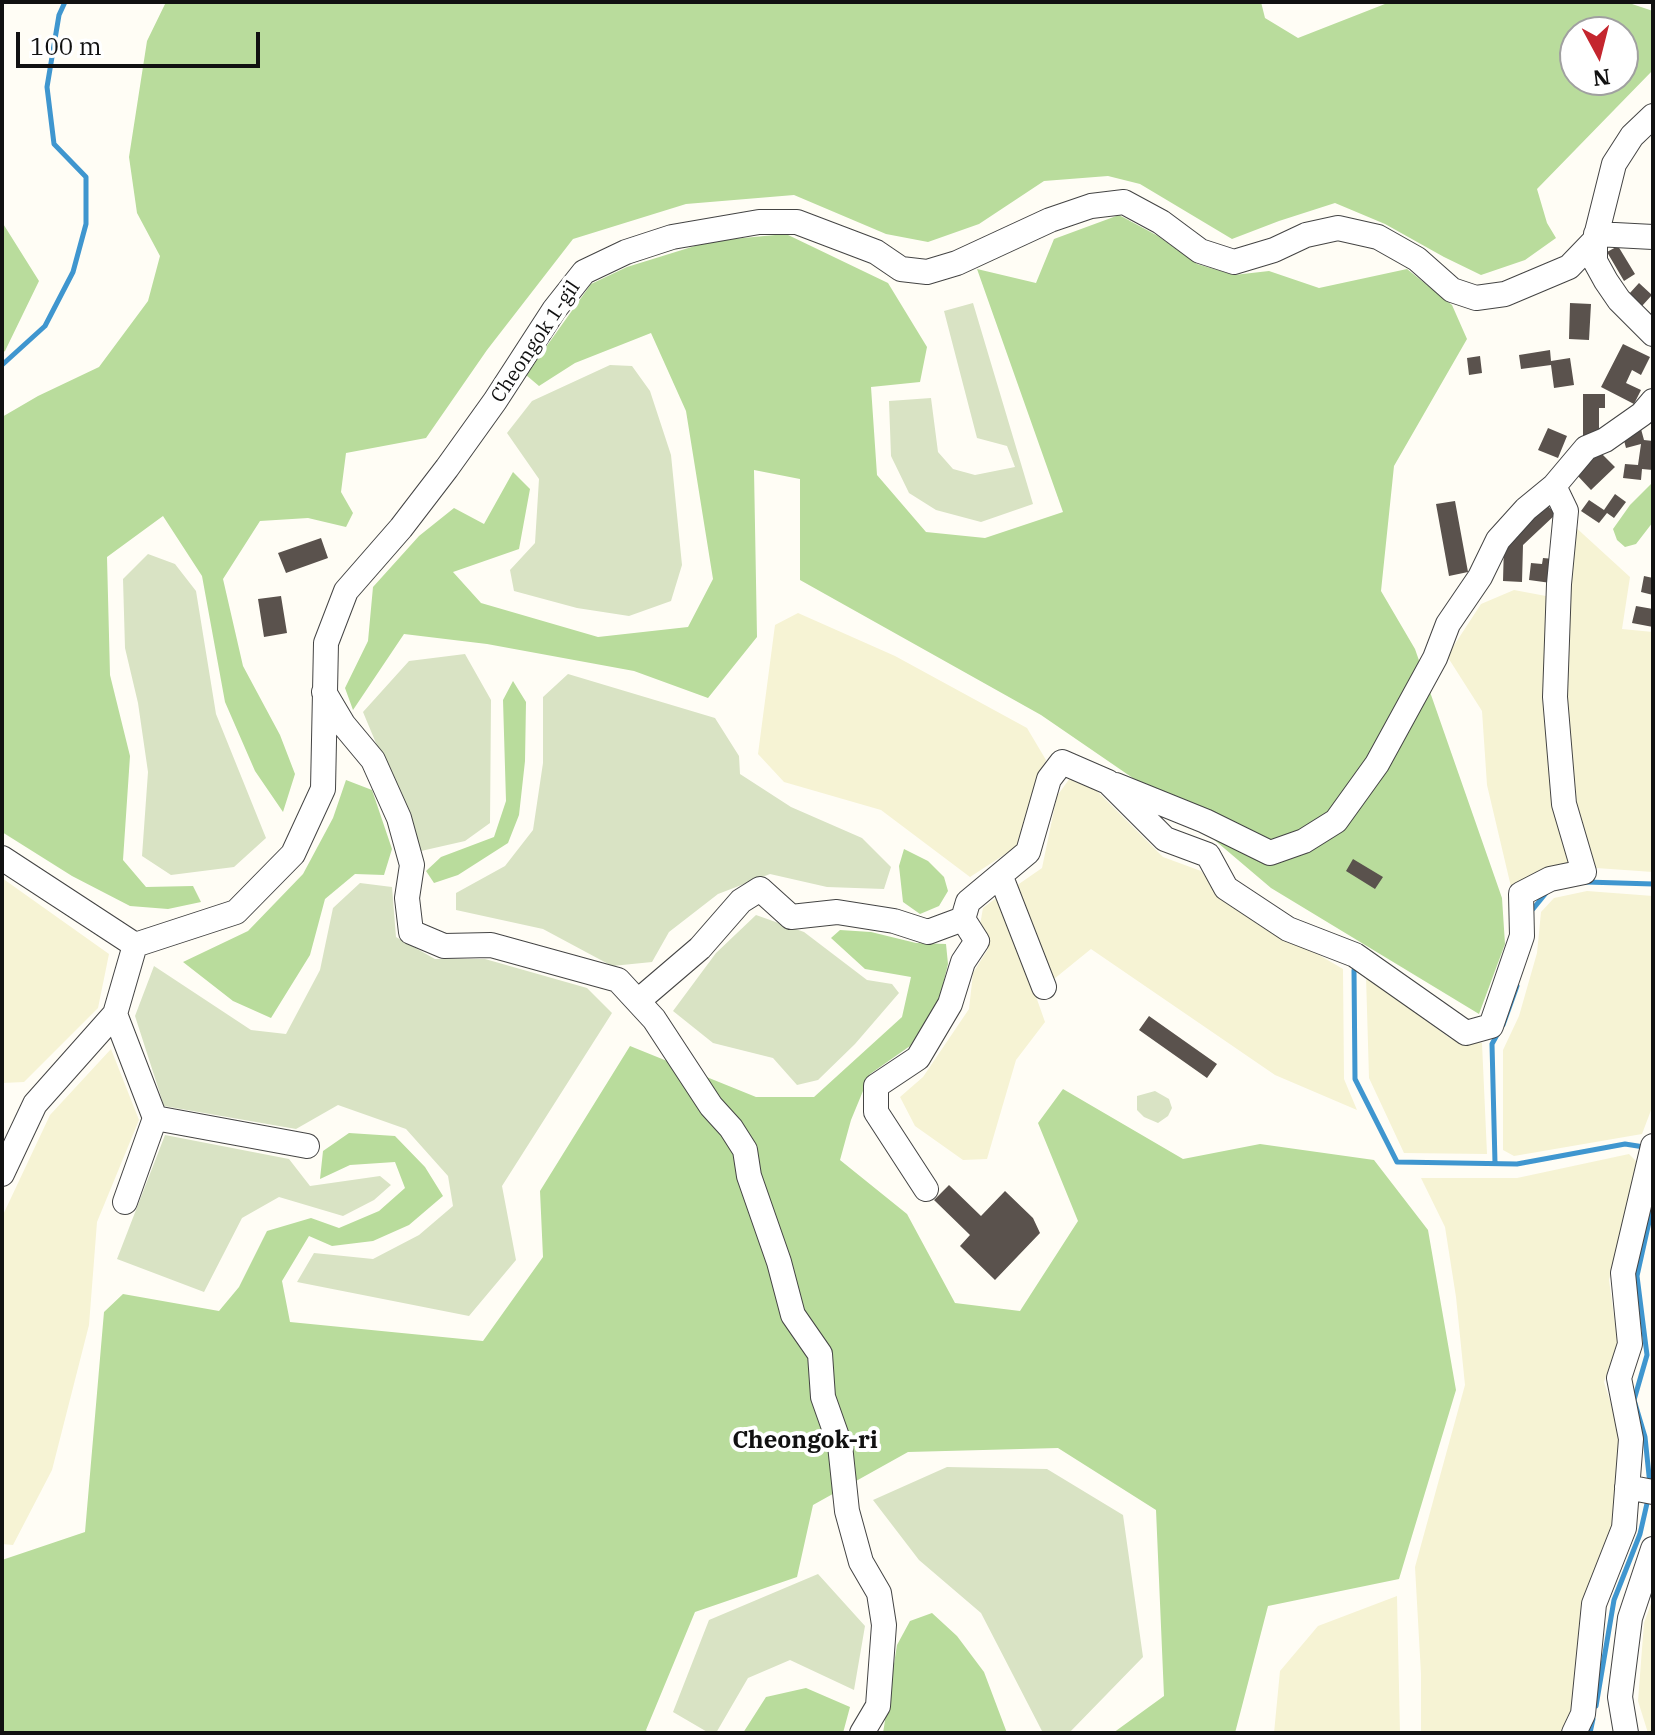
<!DOCTYPE html>
<style>
body{margin:0}
#map{position:relative;width:1655px;height:1735px;overflow:hidden;background:#fffdf5;font-family:"IBM Plex Serif",serif}
canvas{display:block}
.frame{position:absolute;inset:0;border:4px solid #111;pointer-events:none}
.north{position:absolute;left:1559px;top:16px;width:80px;height:80px;box-sizing:border-box;background:#fff;border:2px solid #a0a0a0;border-radius:50%;rotate:173deg;font-size:22px;font-weight:700;line-height:32px;text-align:center;color:#111}
.north::after{content:'';display:block;margin:auto;width:28px;height:36px;background:#c4262e;clip-path:polygon(50% 0,100% 100%,50% 72%,0 100%)}
.scale{position:absolute;left:16px;top:32px;width:244px;height:36px;box-sizing:border-box;border:4px solid #111;border-top:0;padding-left:10px;font-size:24px;line-height:28px;white-space:nowrap;color:#111;-webkit-text-stroke:6px #fff;paint-order:stroke}
</style>
<div id="map">
<canvas width="1655" height="1735"></canvas>
<div class="frame"></div>
<div class="north">N</div>
<div class="scale">100 m</div>
</div>
<script>
const c = document.querySelector('canvas').getContext('2d');
c.lineJoin = 'round';
function fill(path, color) { c.fillStyle = color; c.fill(path, 'evenodd'); }
const toPath = rows => new Path2D(rows.map(r => 'M' + r).join(''));
function strokePath(path, color, width, dash) { c.strokeStyle = color; c.lineWidth = width; c.lineCap = dash ? 'butt' : 'round'; c.setLineDash(dash || []); c.stroke(path); }
function label(font, color, halo, rows, align = 'center') {
  c.font = font + ' "IBM Plex Serif",serif'; c.lineWidth = 8; c.setLineDash([]); c.textBaseline = 'middle'; c.strokeStyle = halo; c.fillStyle = color; for (const [text, x, y, turn = 0] of rows) {
    c.save(); c.translate(x, y); c.rotate((+turn || 0) * Math.PI / 180); c.textAlign = isNaN(turn) ? turn : align; if (halo) c.strokeText(text, 0, 0); c.fillText(text, 0, 0); c.restore();
  }
}
fill(toPath([
 [1572,524,1630,577,1622,629,1653,632,1653,872,1596,868,1577,804,1563,695],
 [1514,590,1546,596,1549,697,1577,866,1512,891,1487,785,1482,711,1447,656,1481,604],
 [798,613,895,656,1027,728,1046,760,1016,847,970,877,881,810,784,782,758,754,775,625],
 [1070,778,1090,784,1163,857,1201,871,1227,901,1343,969,1344,1079,1357,1110,1275,1075,1091,949,1054,979,1016,886,1042,868,1057,796],
 [2,878,109,954,98,1008,24,1082,2,1083],
 [1587,891,1653,896,1653,1105,1642,1134,1514,1156,1503,1150,1503,1050,1519,1016,1537,953,1541,912,1554,898],
 [996,898,1008,917,1045,1022,1016,1060,987,1159,963,1160,915,1126,900,1097,923,1077,969,1009,973,973,988,949,980,925,983,908],
 [1366,976,1451,1039,1482,1043,1487,1154,1404,1153,1369,1078],
 [111,1049,139,1120,97,1222,89,1325,52,1470,13,1545,2,1544,2,1217,50,1115],
 [1629,1154,1638,1163,1609,1280,1618,1345,1604,1382,1622,1438,1615,1523,1573,1712,1563,1733,1421,1733,1421,1674,1415,1567,1465,1385,1456,1297,1445,1227,1421,1178,1517,1178],
 [1397,1596,1400,1733,1274,1733,1280,1671,1318,1626],
 [1653,1598,1653,1733,1648,1733,1638,1701,1644,1623]
]), '#f6f3d4');
fill(toPath([
 [166,2,1261,2,1265,18,1298,38,1390,2,1626,2,1653,11,1653,70,1537,189,1547,223,1556,238,1525,260,1481,275,1444,257,1385,224,1335,203,1279,221,1232,239,1140,184,1108,176,1044,181,979,224,928,242,886,234,794,195,686,204,573,239,487,350,426,438,346,453,341,492,353,513,346,527,308,518,260,521,223,579,243,666,280,735,295,774,283,812,255,771,225,702,202,576,163,516,107,557,110,675,130,756,123,860,146,887,193,886,201,902,168,909,130,906,72,876,2,832,2,417,38,396,99,367,148,301,160,256,137,213,129,157,147,41],
 [1575,32,1623,32,1623,80,1575,80],
 [1119,215,1158,236,1197,264,1234,275,1269,271,1319,288,1407,269,1452,305,1467,339,1394,466,1381,591,1415,649,1502,898,1505,944,1479,1014,1271,888,1178,809,1041,715,800,580,800,479,754,470,757,637,708,698,634,671,487,644,404,634,353,710,345,688,368,641,373,587,419,536,454,508,484,524,513,472,530,489,519,549,453,572,481,603,598,637,688,627,713,579,686,411,651,333,575,363,539,386,526,375,591,284,627,267,711,241,786,234,888,283,927,347,920,382,871,387,877,475,926,532,985,538,1063,512,977,269,1036,283,1054,239],
 [2,222,39,281,5,351,2,353],
 [1653,482,1653,522,1636,544,1625,547,1617,540,1613,529,1630,505],
 [513,681,526,702,525,761,519,815,508,843,458,875,434,883,426,871,441,857,494,837,506,801,503,700],
 [346,780,372,790,392,849,384,875,355,874,325,899,310,955,271,1018,233,1001,183,962,248,931,303,874,333,818],
 [904,849,928,861,944,877,948,891,939,906,920,914,903,902,899,866],
 [840,930,871,932,916,943,946,944,948,964,939,1001,910,1046,870,1074,851,1120,840,1160,907,1214,955,1303,1020,1311,1078,1221,1038,1123,1063,1089,1183,1159,1260,1144,1374,1160,1428,1230,1456,1390,1399,1579,1268,1606,1235,1733,1113,1733,1164,1696,1156,1510,1058,1448,908,1452,813,1505,797,1577,695,1612,646,1730,648,1733,2,1733,2,1560,85,1532,104,1312,123,1294,219,1311,239,1287,267,1231,311,1218,339,1228,379,1211,405,1188,395,1162,350,1165,320,1179,323,1151,349,1133,395,1136,425,1167,443,1196,409,1225,373,1241,332,1246,309,1236,282,1281,290,1322,483,1341,543,1257,540,1191,630,1046,756,1097,814,1097,902,1017,911,977,865,969,831,938],
 [932,1613,957,1636,984,1672,1007,1733,883,1733,897,1645,910,1621],
 [806,1688,850,1707,843,1733,743,1733,766,1697]
]), '#b9dc9c');
fill(toPath([
 [973,303,1033,504,981,522,936,510,909,493,891,456,889,401,931,398,938,452,953,469,975,475,1015,467,1007,446,977,438,944,311],
 [610,365,632,366,650,391,671,455,682,565,671,601,629,616,577,608,514,591,510,570,535,543,539,479,507,433,532,401],
 [148,554,175,564,196,591,216,714,266,838,234,867,171,875,142,856,148,772,138,703,125,648,123,579],
 [465,654,491,700,490,823,465,841,421,851,363,712,409,661],
 [568,674,715,718,739,756,740,774,791,807,862,838,891,867,884,889,827,887,770,874,718,894,669,932,652,962,612,966,543,929,456,910,456,893,505,866,533,830,543,763,543,697],
 [360,883,392,887,396,937,435,959,485,959,587,988,612,1013,502,1186,516,1260,469,1316,297,1282,314,1253,373,1259,419,1235,453,1206,448,1176,406,1129,338,1105,296,1129,164,1106,135,1016,154,966,251,1030,286,1034,320,970,333,908],
 [756,915,804,932,867,980,892,984,899,993,855,1044,818,1080,797,1085,773,1058,713,1043,673,1011,716,953],
 [1155,1091,1169,1099,1172,1108,1168,1116,1158,1123,1144,1117,1137,1110,1137,1096],
 [165,1135,289,1159,310,1186,380,1176,391,1185,374,1200,343,1216,279,1197,242,1218,204,1292,117,1259],
 [947,1467,1047,1469,1123,1515,1143,1657,1069,1733,1043,1733,981,1613,919,1560,873,1500],
 [818,1574,865,1626,854,1690,790,1660,748,1678,716,1733,709,1733,673,1712,709,1620]
]), '#d9e3c4');
strokePath(toPath([
 [2,365,45,326,73,272,86,224,86,177,54,144,47,87,59,15,65,2],
 [1586,882,1653,884],
 [1533,909,1546,893],
 [1354,970,1355,1079,1397,1162,1517,1164,1625,1144,1644,1147],
 [1503,1025,1517,986],
 [1495,1163,1492,1044,1498,1033],
 [1650,1485,1645,1437,1634,1400,1647,1355,1637,1276,1653,1204],
 [1596,1706,1614,1600,1640,1534,1648,1499],
 [1590,1733,1593,1719]
]), '#3f96cf', 5);
fill(toPath([
 [1618,246,1635,274,1624,281,1607,252],
 [1639,283,1652,295,1642,306,1629,294],
 [1570,303,1591,304,1589,340,1569,339],
 [1623,344,1650,357,1641,375,1632,370,1626,383,1641,390,1634,404,1601,387],
 [1550,350,1551,361,1570,358,1574,385,1554,388,1551,365,1521,369,1519,355],
 [1480,356,1482,373,1469,375,1467,358],
 [1583,394,1605,394,1605,408,1599,408,1599,436,1583,437],
 [1548,428,1567,436,1558,458,1538,450],
 [1641,429,1644,440,1653,441,1653,470,1642,469,1641,480,1623,478,1625,464,1638,465,1641,444,1626,448,1622,433],
 [1600,452,1615,467,1591,490,1576,474],
 [1615,494,1626,502,1614,518,1607,513,1599,523,1581,511,1589,500,1604,510],
 [1455,501,1468,572,1449,576,1436,504],
 [1547,505,1556,514,1523,545,1522,582,1503,581,1504,544],
 [321,538,328,558,286,573,278,553],
 [1543,558,1554,559,1551,583,1529,580,1531,563,1542,564],
 [1644,576,1653,578,1653,595,1641,592],
 [281,596,287,633,264,637,258,599],
 [1636,606,1653,609,1653,627,1632,623],
 [1353,859,1383,877,1375,889,1346,871],
 [1149,1016,1217,1064,1207,1078,1139,1030],
 [949,1185,981,1216,1005,1191,1033,1218,1040,1233,995,1280,960,1246,970,1235,934,1200]
]), '#5a524d');
const minor = toPath([
 [1653,116,1632,136,1614,164,1595,240,1595,261,1606,281,1619,300,1653,334],
 [1596,234,1653,237],
 [324,692,343,724,373,760,399,818,412,865,407,898,411,932,444,946,491,945,618,980,654,1019,711,1106,731,1128,745,1150,749,1176,779,1262,793,1315,820,1354,823,1397,840,1445,847,1511,861,1562,879,1593,884,1625,878,1706,862,1733],
 [1116,785,1205,821,1270,853,1304,841,1336,821,1377,764,1435,658,1448,624,1480,577,1498,540,1526,509,1554,486],
 [2,858,135,945],
 [1001,877,1044,987],
 [638,1001,700,948,741,901,760,889,791,917,837,912,894,921,928,932,963,919],
 [115,1014,155,1118,307,1146],
 [2,1174,35,1104,115,1014,135,945,236,912,293,854,323,789,326,643,346,591,401,528,447,468,495,401,554,310,584,272,626,252,672,237,759,222,797,222,876,252,901,269,927,272,957,263,1050,220,1091,206,1124,202,1161,222,1200,251,1234,262,1274,250,1306,235,1338,228,1378,237,1417,259,1452,290,1476,298,1505,294,1569,267,1595,240],
 [926,1189,876,1112,876,1086,918,1058,950,1004,963,962,977,941,963,919,968,902,1028,852,1049,779,1062,762,1108,782,1165,839,1208,855,1226,888,1288,929,1355,955,1466,1033,1491,1026,1522,936,1521,894,1550,879,1584,872,1564,804,1555,697,1559,584,1566,511,1554,486,1586,448,1605,440,1642,414,1653,401],
 [125,1202,155,1118],
 [1627,1487,1653,1492],
 [1574,1733,1583,1714,1594,1604,1624,1528,1631,1439,1619,1378,1630,1344,1623,1273,1653,1146],
 [1626,1733,1620,1697,1630,1618,1653,1549]
]);
strokePath(minor, '#444', 26);
strokePath(minor, '#fff', 24);
label('20px', '#111', '#fff', [
 ["Cheongok 1-gil",536,342,-56]
]);
label('bold 24px', '#111', '#fff', [
 ["Cheongok-ri",805,1441]
]);
</script>
